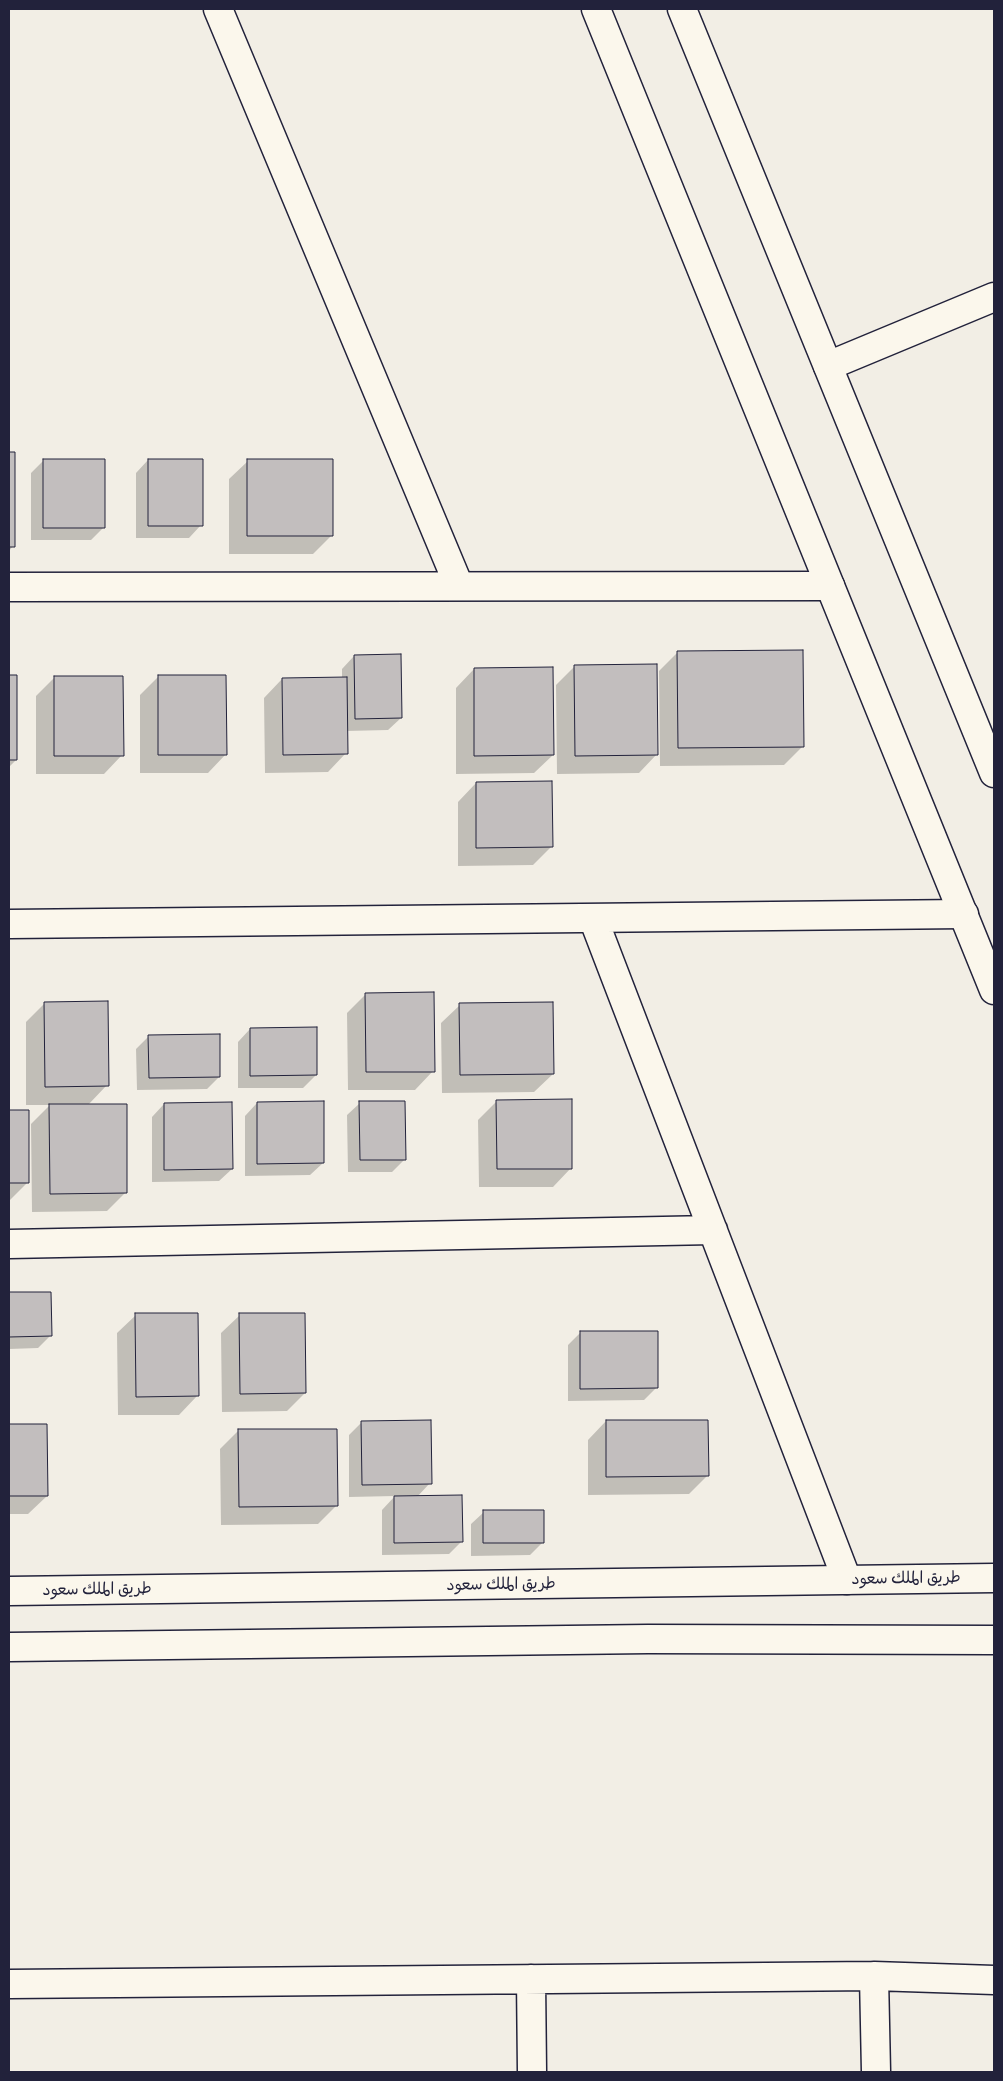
<!DOCTYPE html>
<meta charset="utf-8">
<style>
body{margin:0}
#map{position:relative;width:1003px;height:2081px;overflow:hidden;background:#f2eee5;font-family:Itim,sans-serif}
canvas{display:block}
.frame{position:absolute;inset:0;border:10px solid #22223b;pointer-events:none}
</style>
<div id="map">
<canvas width="1003" height="2081"></canvas>
<div class="frame"></div>
</div>
<script>
const c = document.querySelector('canvas').getContext('2d');
c.lineJoin = 'round';
function fill(path, color) { c.fillStyle = color; c.fill(path, 'evenodd'); }
const toPath = rows => new Path2D(rows.map(r => 'M' + r).join(''));
function strokePath(path, color, width, dash) { c.strokeStyle = color; c.lineWidth = width; c.lineCap = dash ? 'butt' : 'round'; c.setLineDash(dash || []); c.stroke(path); }
function label(font, color, halo, rows, align = 'center') {
  c.font = font + ' Itim,"Playpen Sans Arabic",sans-serif'; c.lineWidth = 4; c.setLineDash([]); c.textBaseline = 'middle'; c.strokeStyle = halo; c.fillStyle = color; for (const [text, x, y, turn = 0] of rows) {
    c.save(); c.translate(x, y); c.rotate((+turn || 0) * Math.PI / 180); c.textAlign = isNaN(turn) ? turn : align; if (halo) c.strokeText(text, 0, 0); c.fillText(text, 0, 0); c.restore();
  }
}
fill(toPath([
 [9,453,13,453,13,546,9,551],
 [44,460,104,527,91,540,31,540,31,473],
 [148,460,201,525,189,538,136,538,136,473],
 [248,461,332,535,313,554,229,554,229,479],
 [678,652,803,746,784,765,660,766,659,671],
 [354,656,401,718,388,730,346,731,346,753,328,772,265,773,264,698,282,679,342,678,342,669],
 [574,667,657,754,639,773,557,774,556,685],
 [474,669,553,755,534,773,456,774,456,688],
 [9,676,16,676,16,760,9,767],
 [158,677,226,754,208,773,140,773,140,695],
 [54,678,122,755,104,774,36,774,36,696],
 [476,783,551,847,533,865,458,866,458,802],
 [366,994,433,1071,415,1090,348,1090,347,1013],
 [45,1003,107,1085,88,1105,126,1192,107,1211,32,1212,31,1124,50,1105,26,1105,26,1022],
 [460,1005,553,1074,534,1092,442,1093,441,1023],
 [250,1029,316,1075,303,1088,238,1088,238,1042],
 [149,1036,219,1077,207,1089,137,1090,136,1049],
 [497,1101,571,1168,553,1187,479,1187,478,1120],
 [257,1103,323,1163,310,1175,245,1176,245,1116],
 [360,1103,405,1159,392,1172,348,1172,347,1115],
 [164,1104,232,1169,219,1181,152,1182,152,1117],
 [9,1111,27,1111,28,1182,9,1201],
 [9,1293,50,1293,51,1335,38,1348,9,1349],
 [136,1315,197,1396,179,1415,118,1415,117,1333],
 [240,1315,305,1393,287,1411,222,1412,221,1333],
 [580,1333,657,1387,644,1400,568,1401,568,1345],
 [606,1421,707,1476,689,1494,588,1495,588,1440],
 [362,1422,430,1483,417,1497,461,1542,449,1554,382,1555,382,1510,395,1496,349,1497,349,1435],
 [46,1425,47,1496,28,1514,9,1514,9,1426],
 [238,1431,337,1505,318,1524,221,1525,220,1449],
 [484,1512,543,1542,530,1555,471,1556,471,1524]
]), '#0003');
const building = toPath([
 [9,452,15,452,15,547,9,547,9,452],
 [43,459,105,459,105,528,43,528,43,459],
 [148,459,203,459,203,526,148,526,148,459],
 [247,459,333,459,333,536,247,536,247,459],
 [803,650,804,747,678,748,677,651,803,650],
 [401,654,402,718,355,719,354,655,401,654],
 [657,664,658,755,575,756,574,665,657,664],
 [553,667,554,755,474,756,474,668,553,667],
 [9,675,17,675,17,760,9,760,9,675],
 [158,675,226,675,227,755,158,755,158,675],
 [54,676,123,676,124,756,54,756,54,676],
 [347,677,348,754,283,755,282,678,347,677],
 [552,781,553,847,476,848,476,782,552,781],
 [434,992,435,1072,366,1072,365,993,434,992],
 [108,1001,109,1086,45,1087,44,1002,108,1001],
 [553,1002,554,1074,460,1075,459,1003,553,1002],
 [317,1027,317,1075,250,1076,250,1028,317,1027],
 [220,1034,220,1077,149,1078,148,1035,220,1034],
 [572,1099,572,1169,497,1169,496,1100,572,1099],
 [324,1101,324,1163,257,1164,257,1102,324,1101],
 [359,1101,405,1101,406,1160,360,1160,359,1101],
 [232,1102,233,1169,164,1170,164,1103,232,1102],
 [49,1104,127,1104,127,1193,50,1194,49,1104],
 [9,1110,29,1110,29,1183,9,1183,9,1110],
 [9,1292,51,1292,52,1336,9,1337,9,1292],
 [135,1313,198,1313,199,1396,136,1397,135,1313],
 [239,1313,305,1313,306,1393,240,1394,239,1313],
 [580,1331,658,1331,658,1388,580,1389,580,1331],
 [431,1420,432,1484,362,1485,361,1421,431,1420],
 [606,1420,708,1420,709,1476,606,1477,606,1420],
 [9,1424,47,1424,48,1496,9,1496,9,1424],
 [238,1429,337,1429,338,1506,239,1507,238,1429],
 [462,1495,463,1542,394,1543,394,1496,462,1495],
 [483,1510,544,1510,544,1543,483,1543,483,1510]
]);
fill(building, '#c2bebe');
strokePath(building, '#22223b', 1);
const street = toPath([
 [218,9,459,586],
 [828,366,994,297],
 [9,587,830,586],
 [593,918,847,1580],
 [9,924,964,914],
 [9,1244,713,1230],
 [874,1976,876,2072],
 [531,1979,532,2072],
 [9,1984,874,1976,994,1980]
]);
const secondary = toPath([
 [596,9,994,990],
 [682,9,994,773],
 [9,1591,994,1578],
 [9,1647,648,1639,994,1640]
]);
strokePath(street, '#22223b', 31);
strokePath(secondary, '#22223b', 31);
strokePath(street, '#fbf7ec', 28);
strokePath(secondary, '#fbf7ec', 28);
label('16px', '#22223b', '#fbf7ec', [
 ["طريق الملك سعود",906,1579,-1],
 ["طريق الملك سعود",501,1585,-1],
 ["طريق الملك سعود",97,1590,-1]
]);
</script>
